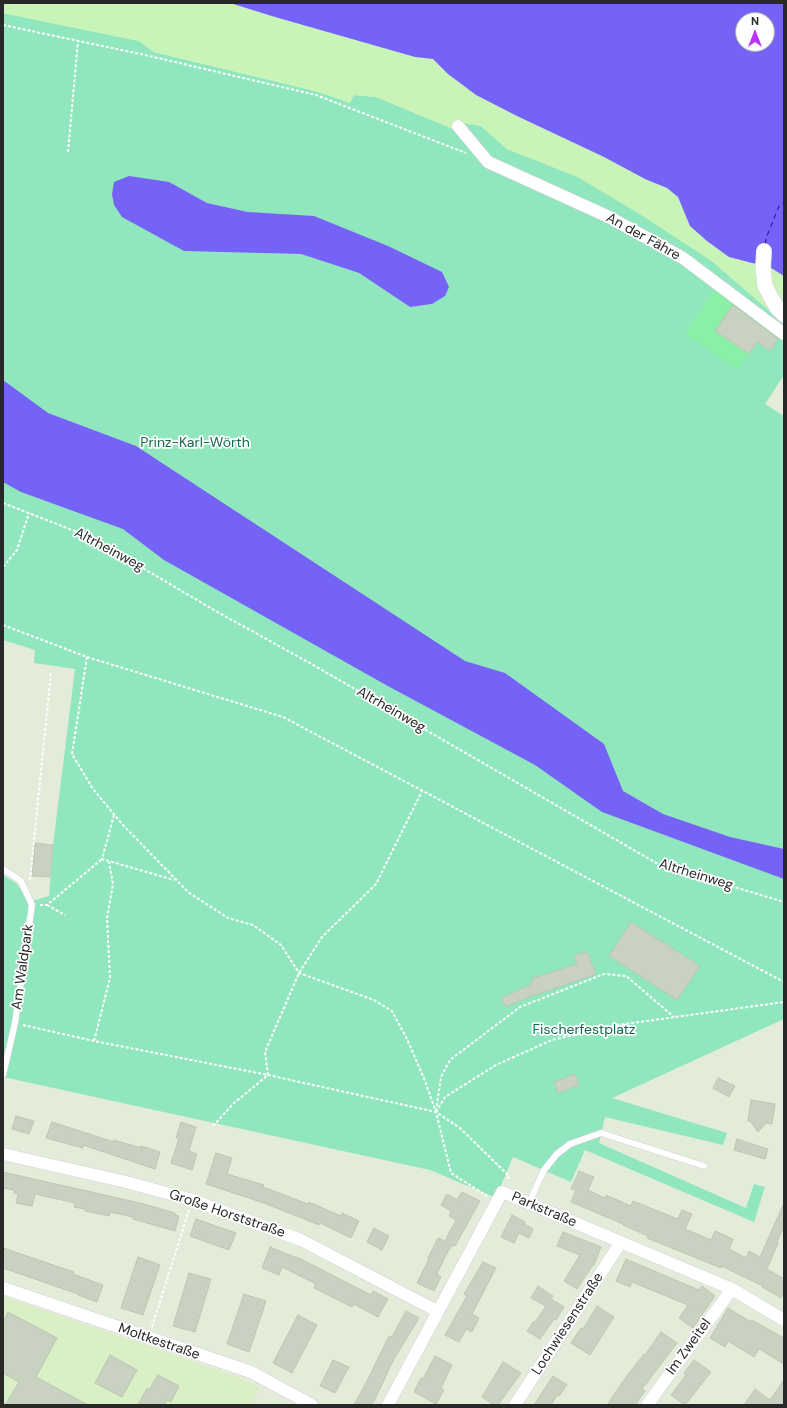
<!DOCTYPE html>
<meta charset="utf-8">
<style>
body{margin:0}
#map{position:relative;width:787px;height:1408px;overflow:hidden;background:#e3ecd8;font-family:"DM Sans",sans-serif}
canvas{display:block}
.frame{position:absolute;inset:0;border:4px solid #282828;pointer-events:none}
.north{position:absolute;left:735px;top:12px;width:40px;height:40px;box-sizing:border-box;background:#fff;border:1px solid #a9a9a9;border-radius:50%;rotate:0deg;font-size:11px;font-weight:700;line-height:16px;text-align:center;color:#282828}
.north::after{content:'';display:block;margin:auto;width:14px;height:18px;background:#bc31ff;clip-path:polygon(50% 0,100% 100%,50% 72%,0 100%)}
</style>
<div id="map">
<canvas width="787" height="1408"></canvas>
<div class="frame"></div>
<div class="north">N</div>
</div>
<script>
const c = document.querySelector('canvas').getContext('2d');
c.lineJoin = 'round';
function fill(path, color) { c.fillStyle = color; c.fill(path, 'evenodd'); }
const toPath = rows => new Path2D(rows.map(r => 'M' + r).join(''));
function strokePath(path, color, width, dash) { c.strokeStyle = color; c.lineWidth = width; c.lineCap = dash ? 'butt' : 'round'; c.setLineDash(dash || []); c.stroke(path); }
function label(font, color, halo, rows, align = 'center') {
  c.font = font + ' "DM Sans",sans-serif'; c.lineWidth = 3.5; c.setLineDash([]); c.textBaseline = 'middle'; c.strokeStyle = halo; c.fillStyle = color; for (const [text, x, y, turn = 0] of rows) {
    c.save(); c.translate(x, y); c.rotate((+turn || 0) * Math.PI / 180); c.textAlign = isNaN(turn) ? turn : align; if (halo) c.strokeText(text, 0, 0); c.fillText(text, 0, 0); c.restore();
  }
}
fill(toPath([
 [3,1296,245,1380,260,1387,250,1405,3,1405]
]), '#d9efc5');
fill(toPath([
 [3,13,139,41,154,52,315,91,350,102,354,95,376,97,453,129,460,122,481,126,507,149,578,177,640,214,703,255,713,262,772,313,784,325,784,327,721,279,685,334,766,328,784,340,784,375,765,404,784,416,784,1019,612,1098,727,1133,723,1145,605,1117,599,1143,746,1208,754,1184,765,1187,754,1222,585,1150,571,1182,513,1157,499,1190,494,1197,430,1170,3,1077,3,875,17,884,29,902,49,896,53,845,75,669,34,663,35,650,3,640],
 [198,199,207,203,248,212,432,304,410,307,359,273,301,254,265,253]
]), '#90e7bd');
fill(toPath([
 [3,3,230,3,275,17,415,57,433,59,439,66,476,95,517,116,604,157,645,179,667,188,678,197,684,209,736,260,755,264,760,291,764,302,772,313,713,262,640,214,578,177,507,149,481,126,460,122,453,129,376,97,354,95,350,103,315,91,154,52,139,41,3,13],
 [768,266,784,276,784,302,777,294,770,279]
]), '#c9f4b7');
fill(toPath([
 [715,288,766,328,738,370,685,334]
]), '#8aefa7');
fill(toPath([
 [230,3,784,3,784,276,768,266,752,263,729,257,707,241,690,226,678,197,667,188,645,179,604,157,517,116,476,95,448,74,433,59,415,57,275,17],
 [743,20,767,20,767,44,743,44],
 [129,176,169,182,207,203,248,212,314,216,388,246,442,272,449,287,445,296,432,304,410,307,359,273,301,254,184,251,122,217,114,205,112,194,114,182],
 [3,380,48,413,136,446,465,661,505,673,604,744,623,791,663,814,730,837,784,849,784,879,602,812,535,765,386,685,164,560,123,529,21,492,3,482]
]), '#7562f6');
strokePath(toPath([
 [765,244,767,236,779,206,784,202]
]), '#24049f', 1, [5, 4]);
const building = toPath([
 [733,305,778,339,770,351,757,342,749,354,715,331,733,305],
 [35,843,53,845,50,877,32,876,35,843],
 [631,922,700,966,677,1000,609,956,631,922],
 [587,952,596,974,536,995,535,994,506,1007,501,998,532,984,531,979,577,964,574,955,587,952],
 [575,1074,579,1085,558,1093,554,1082,575,1074],
 [718,1078,735,1086,729,1097,713,1088,718,1078],
 [751,1100,775,1104,772,1124,766,1123,758,1132,751,1122,748,1121,751,1100],
 [16,1116,34,1121,29,1134,12,1129,16,1116],
 [52,1122,114,1142,114,1140,141,1148,141,1146,160,1152,155,1169,83,1145,83,1148,46,1138,52,1122],
 [181,1122,196,1127,189,1151,197,1154,192,1170,171,1163,179,1138,176,1138,181,1122],
 [737,1139,768,1149,765,1159,734,1150,737,1139],
 [216,1153,232,1158,227,1174,264,1185,263,1187,308,1204,309,1202,341,1216,342,1213,359,1221,351,1238,320,1223,319,1225,264,1203,206,1184,216,1153],
 [579,1171,594,1177,588,1190,605,1198,606,1195,631,1206,633,1201,678,1219,682,1210,692,1214,685,1229,711,1240,715,1231,733,1239,729,1249,746,1258,749,1251,760,1257,784,1203,784,1226,777,1242,778,1243,767,1269,784,1279,784,1292,781,1298,762,1287,763,1286,721,1266,721,1268,647,1238,648,1236,623,1225,623,1224,571,1202,576,1190,571,1189,579,1171],
 [3,1172,140,1203,175,1213,175,1215,179,1216,175,1231,133,1219,133,1217,110,1212,109,1216,85,1211,85,1209,74,1207,75,1203,35,1194,32,1206,16,1203,18,1195,14,1193,14,1190,3,1188,3,1172],
 [462,1192,480,1201,455,1246,452,1245,444,1259,437,1274,441,1277,434,1291,417,1283,429,1259,428,1258,438,1238,445,1241,456,1220,449,1216,451,1211,441,1205,447,1194,457,1200,462,1192],
 [512,1215,525,1222,524,1224,533,1229,529,1238,519,1233,514,1243,501,1237,512,1215],
 [196,1219,236,1233,229,1250,190,1236,196,1219],
 [374,1228,389,1236,382,1250,367,1242,374,1228],
 [563,1232,601,1247,594,1265,593,1265,577,1289,564,1281,580,1255,557,1246,563,1232],
 [270,1247,297,1258,297,1257,371,1295,373,1291,388,1299,378,1317,354,1304,352,1307,314,1288,316,1284,282,1267,279,1275,262,1268,270,1247],
 [3,1248,74,1272,73,1274,103,1285,97,1302,78,1295,78,1294,3,1268,3,1248],
 [138,1257,160,1265,143,1315,121,1308,138,1257],
 [626,1259,699,1290,702,1286,715,1296,693,1328,679,1318,688,1305,632,1282,630,1287,616,1281,626,1259],
 [483,1262,496,1268,472,1314,479,1318,472,1332,466,1329,459,1342,445,1335,467,1296,464,1294,483,1262],
 [189,1273,211,1279,195,1332,173,1326,189,1273],
 [538,1286,553,1296,551,1299,564,1307,556,1320,554,1319,540,1339,527,1331,534,1321,535,1322,546,1306,531,1298,538,1286],
 [244,1294,266,1301,249,1352,227,1344,244,1294],
 [597,1306,614,1317,590,1355,571,1343,581,1328,583,1329,597,1306],
 [728,1308,751,1322,752,1320,784,1338,784,1364,759,1349,754,1357,728,1341,725,1347,710,1338,728,1308],
 [406,1311,419,1318,394,1359,375,1399,371,1405,354,1405,368,1379,389,1336,392,1337,406,1311],
 [8,1312,57,1338,36,1377,88,1405,5,1405,19,1382,3,1373,3,1322,8,1312],
 [298,1315,317,1325,292,1373,273,1363,298,1315],
 [661,1332,677,1343,642,1389,645,1391,635,1405,607,1405,626,1377,644,1354,645,1355,661,1332],
 [110,1355,137,1370,122,1397,95,1383,110,1355],
 [435,1356,452,1365,441,1388,444,1390,436,1404,414,1392,421,1378,423,1379,435,1356],
 [333,1360,349,1367,335,1393,320,1386,333,1360],
 [694,1360,711,1372,685,1405,671,1395,686,1375,684,1373,694,1360],
 [503,1362,521,1373,498,1405,494,1405,482,1397,503,1362],
 [158,1375,179,1386,171,1402,167,1400,164,1405,138,1405,147,1388,149,1390,158,1375],
 [553,1376,567,1385,559,1396,557,1395,551,1405,534,1405,553,1376],
 [784,1380,784,1405,744,1405,755,1389,770,1400,784,1380]
]);
fill(building, '#c9d1c1');
strokePath(building, '#bcc7b2', 1);
const service = toPath([
 [3,869,21,881,32,905,15,1023,3,1075],
 [529,1203,544,1170,557,1154,570,1144,601,1133,704,1166]
]);
const minor = toPath([
 [458,126,488,162,609,217,683,258,784,334],
 [3,1154,126,1182,189,1199,301,1240,437,1311],
 [3,1288,251,1372,312,1405],
 [388,1405,502,1192,732,1289,784,1320],
 [515,1405,621,1242],
 [647,1405,732,1289]
]);
const tertiary = toPath([
 [764,251,763,269,765,286,777,308,784,315]
]);
strokePath(service, '#dbcde2', 7);
strokePath(minor, '#dbcde2', 13);
strokePath(tertiary, '#dbcde2', 16);
strokePath(toPath([
 [3,25,145,55,316,95,466,153],
 [68,152,78,41],
 [3,503,90,537,214,610,315,666,658,864,784,902],
 [3,567,17,550,29,513],
 [3,625,87,657,283,717,784,982],
 [87,657,72,754,93,789,122,824,188,892,228,918,253,925,281,945,299,973,374,1000,392,1011,407,1039,425,1081,436,1112,451,1173,487,1196],
 [114,815,102,859,174,880],
 [30,880,51,672],
 [40,905,47,905,102,859],
 [47,905,65,915],
 [23,1025,94,1041,268,1075,436,1112,460,1128,509,1176,507,1181],
 [94,1041,110,978,107,918,113,884,109,862],
 [436,1111,441,1077,450,1060,520,1007,604,974,626,976,674,1017],
 [436,1112,445,1097,496,1065,552,1040,618,1025,784,1002],
 [213,1126,233,1104,268,1075,265,1052,299,973,322,937,376,884,422,791],
 [152,1327,189,1210]
]), '#fff', 2, [3, 2]);
strokePath(service, '#fff', 6);
strokePath(minor, '#fff', 12);
strokePath(tertiary, '#fff', 15);
label('14px', '#282828', '#fff', [
 ["An der Fähre",643,237,29],
 ["Altrheinweg",109,550,28],
 ["Altrheinweg",391,710,30],
 ["Altrheinweg",696,875,17],
 ["Am Waldpark",23,967,-82],
 ["Parkstraße",544,1210,23],
 ["Große Horststraße",227,1214,19],
 ["Lochwiesenstraße",568,1324,-57],
 ["Moltkestraße",159,1342,19],
 ["Im Zweitel",689,1347,-54]
]);
label('14px', '#14684b', '#fff', [
 ["Prinz-Karl-Wörth",195,443],
 ["Fischerfestplatz",584,1030]
]);
</script>
